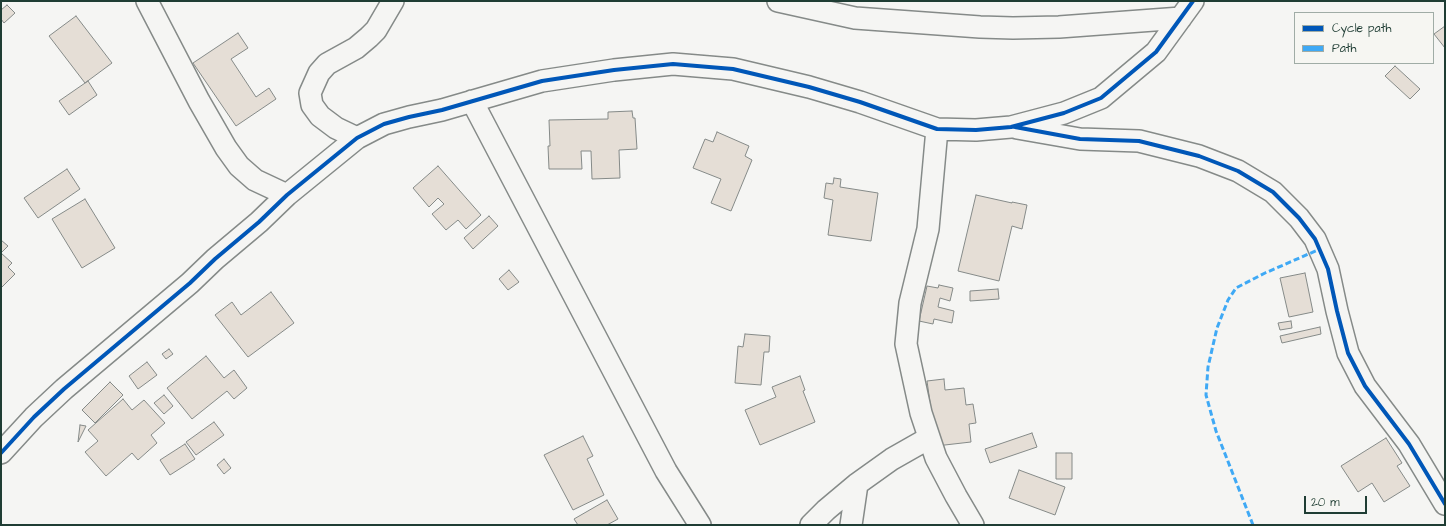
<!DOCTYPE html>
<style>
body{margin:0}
#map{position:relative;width:1446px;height:526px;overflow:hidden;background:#f5f5f3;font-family:"Architects Daughter",sans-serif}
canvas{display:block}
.frame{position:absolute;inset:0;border:2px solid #1f3d34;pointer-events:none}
.legend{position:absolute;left:1294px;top:12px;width:140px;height:52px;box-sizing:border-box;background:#f6f6f2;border:1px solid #a0aca6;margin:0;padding:5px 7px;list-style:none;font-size:12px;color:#1f3d34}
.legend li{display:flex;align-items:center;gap:8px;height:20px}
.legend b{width:20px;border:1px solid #a0aca6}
.scale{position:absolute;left:1304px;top:496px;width:63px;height:18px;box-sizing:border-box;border:2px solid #1f3d34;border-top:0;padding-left:5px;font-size:12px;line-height:14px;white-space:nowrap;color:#1f3d34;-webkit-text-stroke:3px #f6f6f2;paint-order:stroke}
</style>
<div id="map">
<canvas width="1446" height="526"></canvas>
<div class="frame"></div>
<ul class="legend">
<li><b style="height:5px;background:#0057b8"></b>Cycle path</li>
<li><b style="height:5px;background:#3fa9f5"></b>Path</li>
</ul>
<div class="scale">20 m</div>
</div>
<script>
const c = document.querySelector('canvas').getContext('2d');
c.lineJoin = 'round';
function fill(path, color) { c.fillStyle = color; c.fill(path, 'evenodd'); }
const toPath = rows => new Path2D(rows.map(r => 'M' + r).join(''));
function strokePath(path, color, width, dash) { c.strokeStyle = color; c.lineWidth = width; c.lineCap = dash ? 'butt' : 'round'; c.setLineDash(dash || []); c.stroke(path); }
const building = toPath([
 [7,5,15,13,4,23,1,19,1,10,7,5],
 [76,16,112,63,85,83,49,36,76,16],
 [1445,26,1445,48,1434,34,1445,26],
 [238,33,248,48,231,59,256,97,269,88,276,99,236,126,193,63,238,33],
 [1395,66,1420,89,1410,99,1385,76,1395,66],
 [88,81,97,95,69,115,59,101,88,81],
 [632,111,633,118,635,118,637,149,619,150,620,178,592,179,591,151,581,151,582,169,549,169,548,146,550,146,549,120,608,119,608,112,632,111],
 [717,132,749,146,745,156,752,160,731,211,711,203,721,179,693,168,705,139,713,142,717,132],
 [438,166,481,215,466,229,458,220,446,230,432,214,444,204,438,198,429,207,413,188,438,166],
 [67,169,80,189,38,218,24,198,67,169],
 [834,178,841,179,840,187,878,193,871,241,828,235,833,200,824,198,826,183,833,184,834,178],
 [976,195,1012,203,1012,202,1027,205,1022,229,1012,226,999,281,958,271,976,195],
 [85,199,115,248,82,268,52,219,85,199],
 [489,216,498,226,473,249,464,238,489,216],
 [1,240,8,246,1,253,12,263,8,267,15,274,1,288,1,240],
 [509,270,519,282,508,290,499,279,509,270],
 [1305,273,1313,312,1289,317,1280,278,1305,273],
 [939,285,953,288,950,301,940,298,938,307,954,311,952,323,934,319,933,324,919,321,927,286,938,288,939,285],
 [998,289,999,299,970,301,970,291,998,289],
 [271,292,294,323,248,357,215,315,232,302,241,315,271,292],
 [1291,321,1292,328,1280,330,1278,323,1291,321],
 [1320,327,1321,334,1282,343,1280,336,1320,327],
 [745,334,770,336,769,352,764,352,761,385,735,383,738,346,743,347,745,334],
 [169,349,173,354,166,359,162,354,169,349],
 [206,356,224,378,234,370,247,388,234,399,227,391,192,419,167,388,206,356],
 [147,362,157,375,138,389,129,376,147,362],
 [800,376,805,390,803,391,815,422,760,445,745,410,776,397,772,387,800,376],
 [944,379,945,390,964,388,966,405,973,404,976,423,969,424,971,442,936,446,927,381,944,379],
 [110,382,123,395,95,423,82,410,110,382],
 [164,395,173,406,164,414,154,403,164,395],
 [123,399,132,410,144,400,165,423,151,435,157,443,138,460,132,453,106,476,85,452,98,441,88,430,123,399],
 [214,422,224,435,196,455,186,442,214,422],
 [80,425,86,426,78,442,80,425],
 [1032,433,1037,447,990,463,985,449,1032,433],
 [583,436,593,456,587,459,604,495,573,510,544,455,583,436],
 [1386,438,1402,463,1397,466,1410,486,1384,502,1372,483,1358,492,1341,466,1386,438],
 [185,444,195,459,170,475,160,460,185,444],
 [1056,453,1072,453,1072,479,1056,479,1056,453],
 [224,459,231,468,224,474,217,465,224,459],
 [1019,470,1065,487,1055,515,1009,498,1019,470],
 [607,500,618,519,607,525,578,525,574,519,607,500]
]);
fill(building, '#e5ded6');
strokePath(building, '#858a88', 1);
const minor = toPath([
 [147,1,199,101,226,148,239,166,255,180,287,195],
 [778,1,855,18,980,27,1013,28,1059,27,1181,18],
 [472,101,666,471,700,525],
 [1017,128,1080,139,1139,141,1199,156,1238,171,1273,192,1299,218,1315,239,1328,269,1337,311,1348,353,1365,386,1409,444,1445,504],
 [937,129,928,229,910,303,906,344,921,413,936,458,956,496,973,525],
 [357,138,336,128,320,116,312,105,310,93,319,73,327,64,356,48,369,37,376,30,393,1],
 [1,453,34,417,64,389,190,283,215,259,259,222,287,195,357,138,384,124,409,117,442,110,542,81,614,70,673,64,733,69,809,87,860,102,937,129,976,130,1011,127,1064,113,1101,98,1156,52,1193,1],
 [811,525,826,510,857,484,892,459,929,438],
 [851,525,857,484]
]);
strokePath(minor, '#858a88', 24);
strokePath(minor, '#f5f5f3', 21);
strokePath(toPath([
 [1253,525,1216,431,1206,395,1208,367,1217,328,1228,300,1236,288,1265,273,1320,249]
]), '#3fa9f5', 3, [6, 3]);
strokePath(toPath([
 [1015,127,1080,139,1139,141,1199,156,1238,171,1273,192,1299,218,1315,239,1328,269,1337,311,1348,353,1365,386,1409,444,1445,504],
 [1,453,34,417,64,389,190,283,215,259,259,222,287,195,357,138,384,124,409,117,442,110,542,81,614,70,673,64,733,69,809,87,860,102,937,129,976,130,1011,127,1064,113,1101,98,1156,52,1193,1]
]), '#0057b8', 4);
</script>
